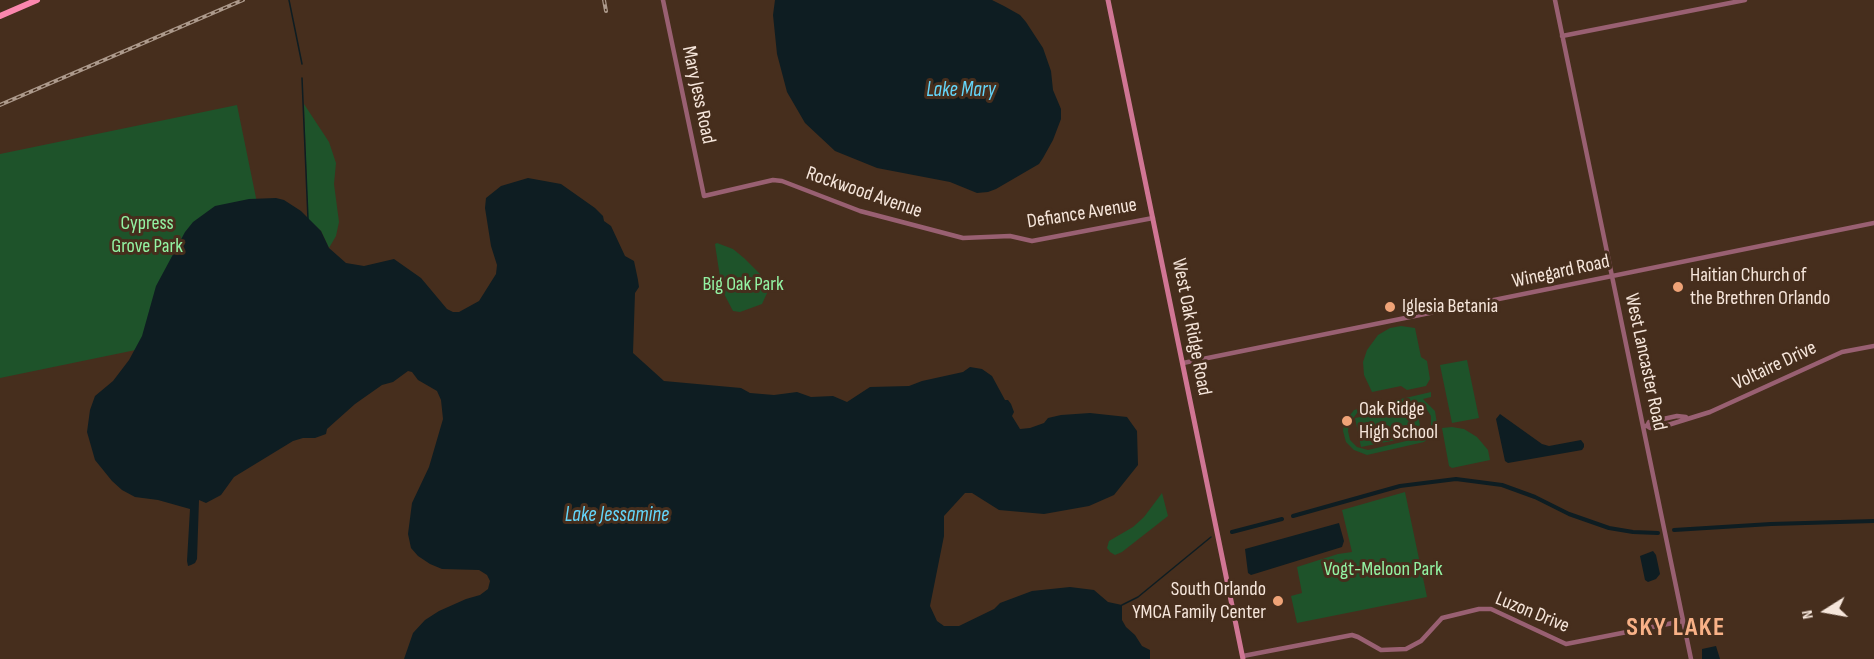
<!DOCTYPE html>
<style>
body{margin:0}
#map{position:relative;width:1874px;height:659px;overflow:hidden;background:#462e1d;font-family:"Sofia Sans Condensed",sans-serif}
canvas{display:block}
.north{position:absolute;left:1796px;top:581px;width:60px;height:60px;-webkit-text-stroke:4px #462e1d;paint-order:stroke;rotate:259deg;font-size:16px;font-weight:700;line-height:24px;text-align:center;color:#f6e6db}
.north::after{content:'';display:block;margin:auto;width:21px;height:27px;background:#f6e6db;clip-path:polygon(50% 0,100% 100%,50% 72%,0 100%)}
</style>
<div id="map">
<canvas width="1874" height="659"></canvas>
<div class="north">N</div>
</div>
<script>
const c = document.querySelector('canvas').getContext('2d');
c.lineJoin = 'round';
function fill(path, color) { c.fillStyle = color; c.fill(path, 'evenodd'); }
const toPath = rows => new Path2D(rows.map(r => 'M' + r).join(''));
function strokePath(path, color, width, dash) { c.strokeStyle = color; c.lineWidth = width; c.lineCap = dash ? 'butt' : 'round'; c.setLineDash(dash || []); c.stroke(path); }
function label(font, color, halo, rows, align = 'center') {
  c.font = font + ' "Sofia Sans Condensed",sans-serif'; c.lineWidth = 6; c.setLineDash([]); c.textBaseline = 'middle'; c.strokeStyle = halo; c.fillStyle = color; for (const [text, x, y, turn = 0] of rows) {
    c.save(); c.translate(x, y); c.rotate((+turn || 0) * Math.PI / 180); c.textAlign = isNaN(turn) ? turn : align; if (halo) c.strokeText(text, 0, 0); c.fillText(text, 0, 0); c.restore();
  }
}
fill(toPath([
 [304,104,329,142,336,163,334,184,339,222,336,236,329,248,321,231,308,219],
 [237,105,281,320,0,378,0,154],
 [717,243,733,249,744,258,763,277,768,291,762,304,740,312,733,311,722,290,716,251,715,244],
 [1401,326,1415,328,1421,357,1427,361,1430,379,1426,386,1407,390,1401,386,1372,392,1364,375,1363,362,1367,350,1378,335,1390,328],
 [1467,360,1479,418,1452,423,1440,365],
 [1431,392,1431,397,1423,399,1435,411,1437,424,1433,433,1424,442,1367,455,1354,450,1346,442,1343,431,1344,423,1354,410],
 [1410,401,1424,405,1431,416,1431,426,1423,437,1368,450,1357,447,1350,440,1348,431,1349,424,1357,413],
 [1416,406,1422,435,1361,447,1355,418],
 [1452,427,1464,429,1477,437,1488,450,1490,460,1452,468,1449,466,1442,428],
 [1405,492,1427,597,1297,623,1291,596,1302,593,1297,567,1338,554,1352,552,1342,510],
 [1162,493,1168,516,1122,552,1115,555,1110,552,1107,548,1109,541,1133,527,1144,517]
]), '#1e532a');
fill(toPath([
 [775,0,992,0,1004,6,1020,15,1026,22,1043,48,1051,71,1053,90,1061,109,1061,119,1053,140,1043,158,1039,164,996,189,988,192,977,193,950,182,877,168,835,151,805,123,787,92,777,54,773,15],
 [528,178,561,184,595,208,603,216,604,221,611,226,625,256,634,261,638,280,639,287,635,293,633,353,664,381,741,388,750,393,774,395,797,392,811,397,833,396,847,402,870,387,909,386,922,381,963,372,970,367,982,369,992,376,1005,400,1008,400,1011,404,1014,412,1012,416,1020,429,1030,428,1044,423,1048,418,1061,415,1090,413,1127,417,1137,431,1138,465,1114,495,1089,506,1044,514,999,510,972,493,965,493,944,516,944,536,930,606,937,621,944,626,959,626,994,609,1000,603,1032,591,1070,587,1094,590,1108,602,1122,605,1122,620,1126,627,1135,635,1142,646,1150,650,1150,659,404,659,413,633,425,620,439,611,466,599,480,595,488,589,490,581,487,575,479,570,442,569,430,564,418,556,411,548,408,534,412,503,429,467,443,419,441,400,437,391,418,380,412,372,408,371,393,382,382,385,355,404,327,429,326,434,315,438,303,438,293,441,234,477,221,495,206,503,199,500,197,559,195,563,191,565,188,566,187,561,190,509,158,500,135,497,122,490,112,481,95,460,87,432,90,410,95,396,113,381,129,360,142,336,156,286,185,232,193,222,215,206,249,199,276,198,284,200,301,211,321,231,329,248,346,263,364,266,394,259,421,278,447,309,453,312,459,312,479,301,496,274,497,265,491,246,485,208,486,198,501,186],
 [1500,414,1542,444,1549,446,1581,440,1584,444,1584,447,1582,450,1508,463,1505,461,1496,419],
 [1339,523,1344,541,1342,547,1251,575,1248,573,1245,549],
 [1653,551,1656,555,1660,574,1656,579,1648,582,1645,580,1640,556],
 [1716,646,1720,659,1702,659,1702,649]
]), '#0e1d22');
strokePath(toPath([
 [289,0,302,64],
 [302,78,308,219],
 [1122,605,1138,597,1211,537]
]), '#0e1d22', 1.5);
strokePath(toPath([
 [1293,516,1400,486,1456,479,1502,485,1535,497,1569,514,1609,528,1633,532,1658,533],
 [1674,530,1771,524,1874,521],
 [1232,532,1282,519]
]), '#0e1d22', 4);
strokePath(toPath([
 [663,0,704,196,773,180,782,181,860,211,963,238,1010,236,1032,241,1153,218],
 [1555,0,1691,659],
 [1562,36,1745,0],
 [1183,363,1874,223],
 [1643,426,1647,426,1650,428,1668,425,1710,412,1842,352,1874,346],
 [1647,426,1649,422,1677,416,1686,417],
 [1243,656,1352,635,1358,637,1381,650,1406,649,1421,641,1442,618,1479,609,1491,609,1566,644,1683,621]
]), '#996072', 4.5);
strokePath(toPath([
 [1108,0,1243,659]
]), '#d07694', 5);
strokePath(toPath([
 [0,16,37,0]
]), '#fb87ae', 6);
const rail = toPath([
 [604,0,606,11],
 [0,105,243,0]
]);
strokePath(rail, '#ac998b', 4);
strokePath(rail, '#462e1d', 1.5, [4.5]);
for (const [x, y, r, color] of [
 [1678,287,6,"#efa377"],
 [1390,307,6,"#efa377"],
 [1347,421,6,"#efa377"],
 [1278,601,6,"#efa377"]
]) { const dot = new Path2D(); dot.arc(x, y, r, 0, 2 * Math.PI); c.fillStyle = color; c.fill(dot); strokePath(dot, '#462e1d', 2); }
label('20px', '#f6e6db', '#462e1d', [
 ["Mary Jess Road",698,95,78],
 ["Rockwood Avenue",864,193,19],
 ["Defiance Avenue",1082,214,-9],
 ["Winegard Road",1561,272,-12],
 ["West Oak Ridge Road",1191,327,79],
 ["West Lancaster Road",1645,362,78],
 ["Voltaire Drive",1775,366,-25],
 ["Luzon Drive",1532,613,22]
]);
label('20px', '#93f3a3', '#462e1d', [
 ["Cypress",147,224],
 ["Grove Park",147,247],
 ["Big Oak Park",743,285],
 ["Vogt-Meloon Park",1383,570]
]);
label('20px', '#f6e6db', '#462e1d', [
 ["Haitian Church of",1690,276],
 ["the Brethren Orlando",1690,299],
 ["Iglesia Betania",1402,307],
 ["Oak Ridge",1359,410],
 ["High School",1359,433],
 ["South Orlando",1266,590,"right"],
 ["YMCA Family Center",1266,613,"right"]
], 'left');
label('italic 21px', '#64d5f9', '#462e1d', [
 ["Lake Mary",961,91],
 ["Lake Jessamine",617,516]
]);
c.letterSpacing = '1.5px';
label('bold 26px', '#f8b187', '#462e1d', [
 ["SKY LAKE",1676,628]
]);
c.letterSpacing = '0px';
</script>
